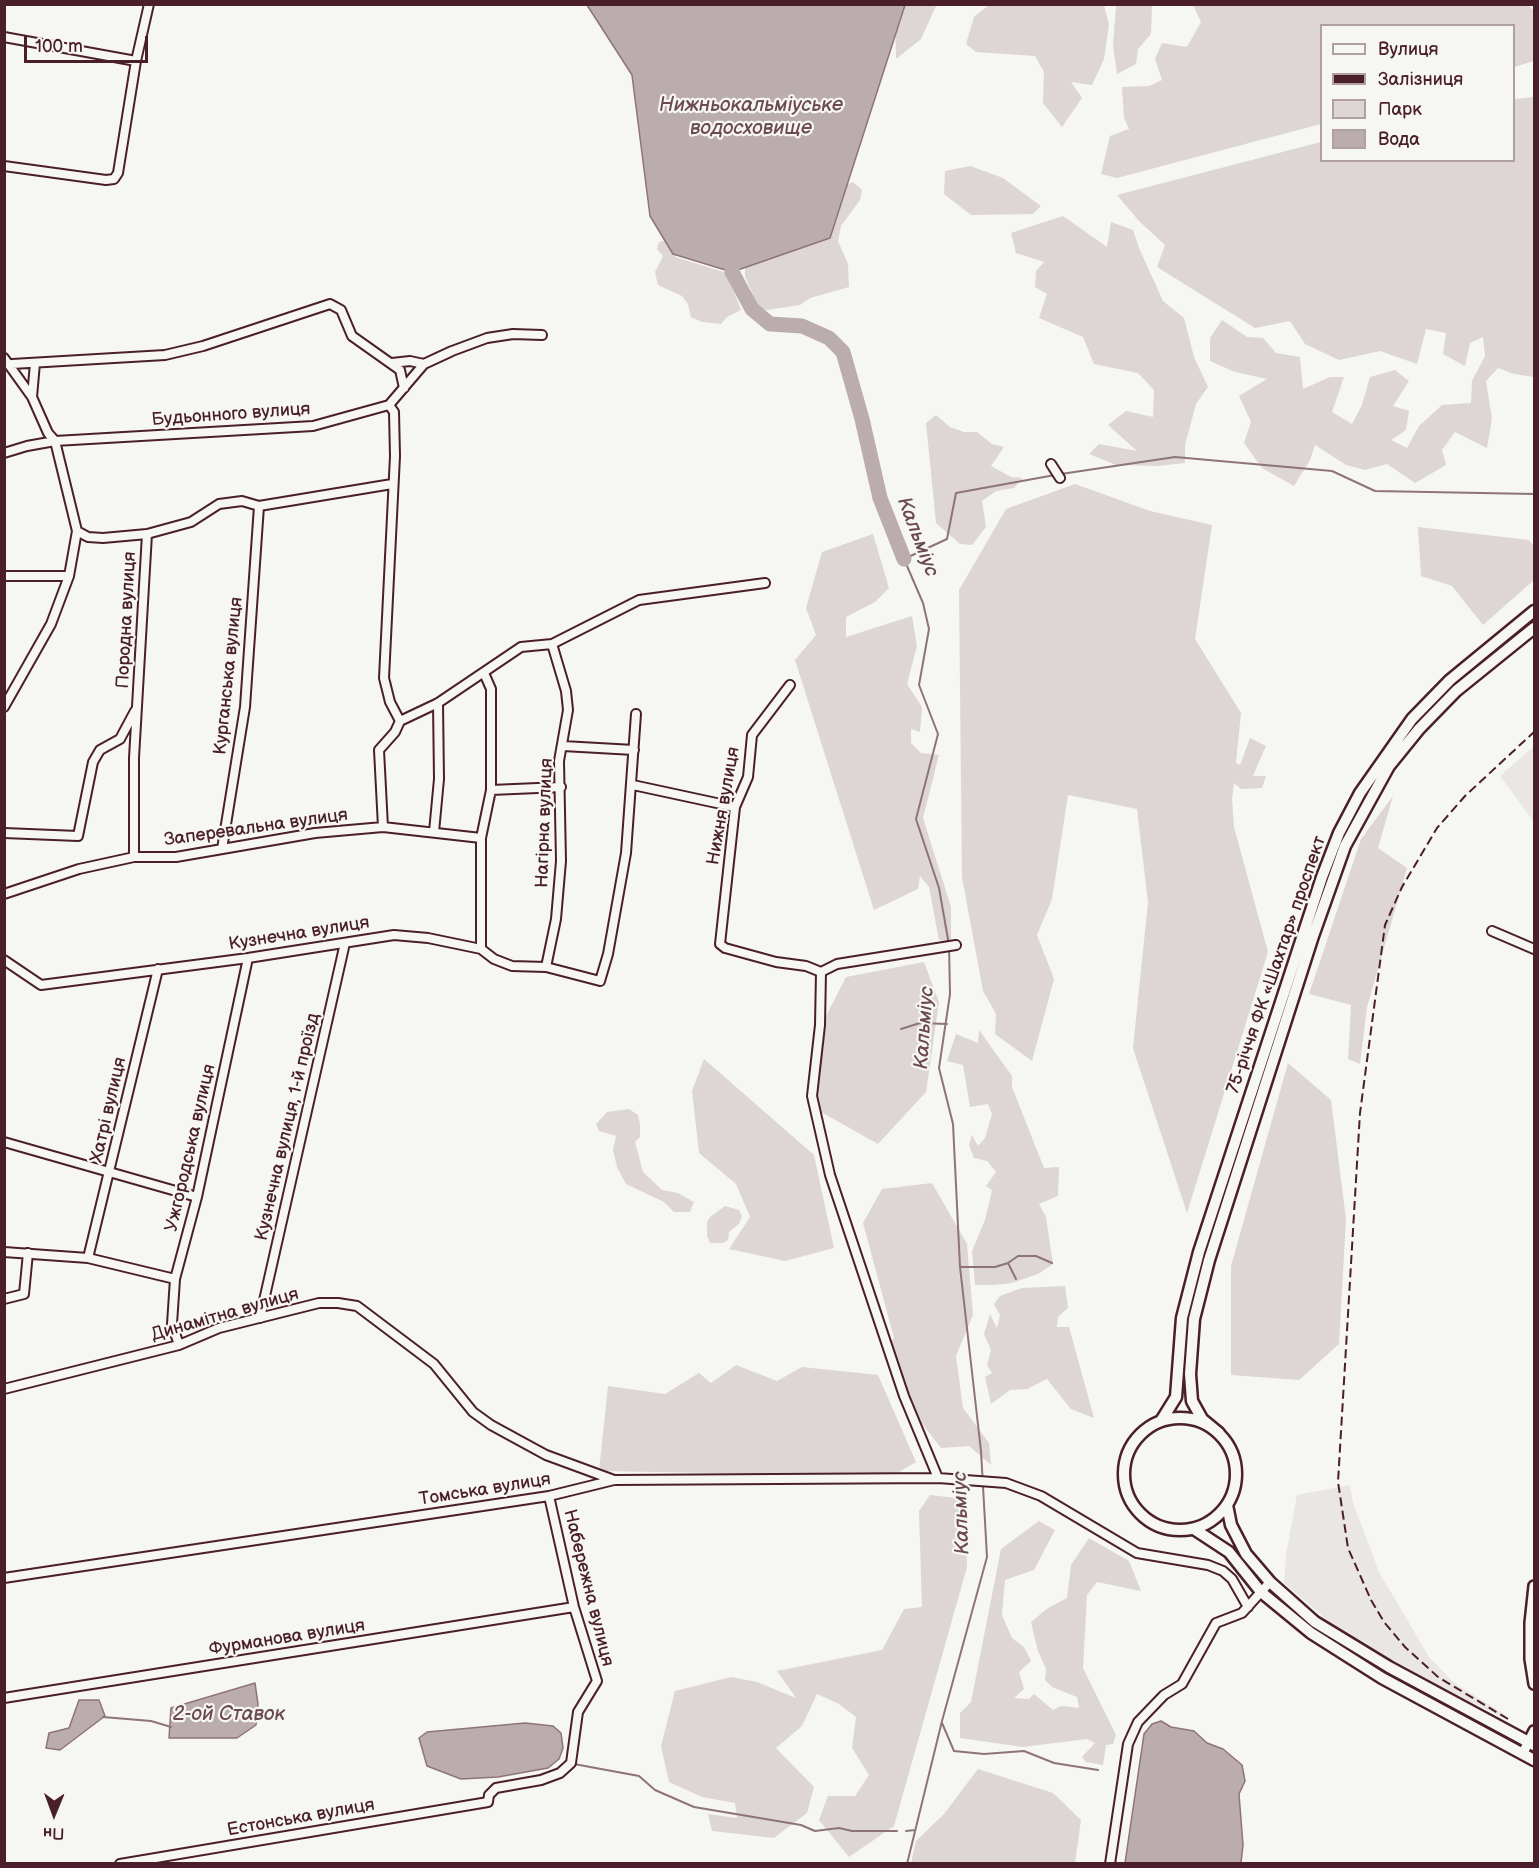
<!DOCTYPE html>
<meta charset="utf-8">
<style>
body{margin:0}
#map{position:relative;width:1539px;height:1868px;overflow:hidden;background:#f6f6f2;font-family:"Balsamiq Sans",sans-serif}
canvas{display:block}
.frame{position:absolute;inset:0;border:6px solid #4a1f2b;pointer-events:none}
.legend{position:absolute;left:1320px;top:24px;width:195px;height:138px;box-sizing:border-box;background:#f6f6f2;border:2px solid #b1a0a2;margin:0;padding:8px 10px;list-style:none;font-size:18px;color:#4a1f2b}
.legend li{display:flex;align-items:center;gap:12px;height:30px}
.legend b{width:30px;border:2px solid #b1a0a2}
.north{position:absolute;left:24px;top:1784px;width:60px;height:60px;-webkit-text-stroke:4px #f6f6f2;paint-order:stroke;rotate:181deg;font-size:16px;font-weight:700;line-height:24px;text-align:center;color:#4a1f2b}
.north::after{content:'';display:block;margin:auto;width:21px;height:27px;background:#4a1f2b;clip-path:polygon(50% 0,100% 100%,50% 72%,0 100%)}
.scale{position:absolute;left:24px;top:36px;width:124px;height:27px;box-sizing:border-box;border:3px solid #4a1f2b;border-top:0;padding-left:8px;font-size:18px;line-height:21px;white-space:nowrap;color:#4a1f2b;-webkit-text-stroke:4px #f6f6f2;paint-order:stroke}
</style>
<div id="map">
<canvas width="1539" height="1868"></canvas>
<div class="frame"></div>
<ul class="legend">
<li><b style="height:8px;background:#f6f6f2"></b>Вулиця</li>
<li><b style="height:8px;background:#4a1f2b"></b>Залізниця</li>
<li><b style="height:16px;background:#ddd6d5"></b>Парк</li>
<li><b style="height:16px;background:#bbadae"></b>Вода</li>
</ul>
<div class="north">Пн</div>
<div class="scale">100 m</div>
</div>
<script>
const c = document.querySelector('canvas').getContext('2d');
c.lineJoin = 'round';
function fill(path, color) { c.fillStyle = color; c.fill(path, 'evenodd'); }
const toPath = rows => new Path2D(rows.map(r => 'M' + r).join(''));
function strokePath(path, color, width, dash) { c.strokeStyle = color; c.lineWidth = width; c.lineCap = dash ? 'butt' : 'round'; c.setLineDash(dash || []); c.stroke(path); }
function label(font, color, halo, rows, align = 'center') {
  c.font = font + ' "Balsamiq Sans",sans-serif'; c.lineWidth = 4.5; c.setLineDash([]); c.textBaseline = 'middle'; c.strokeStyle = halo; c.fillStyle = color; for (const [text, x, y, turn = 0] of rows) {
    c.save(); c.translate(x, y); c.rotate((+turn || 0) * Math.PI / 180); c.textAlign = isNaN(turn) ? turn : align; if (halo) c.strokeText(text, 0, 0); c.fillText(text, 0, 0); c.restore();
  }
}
fill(toPath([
 [1534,746,1534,822,1500,776],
 [1350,1485,1353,1503,1379,1572,1429,1657,1454,1683,1509,1717,1508,1720,1415,1675,1333,1625,1284,1583,1286,1555,1297,1495]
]), '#e9e6e3');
fill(toPath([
 [1527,4,1534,11,1534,61,1514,67,1514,26,1322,26,1321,124,1117,178,1101,174,1110,136,1129,129,1124,118,1122,87,1149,86,1162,80,1155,59,1162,43,1187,47,1201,22,1193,5],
 [895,5,940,5,936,6,921,39,896,59],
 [989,5,1104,5,1109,25,1104,59,1092,85,1071,82,1082,98,1062,127,1043,103,1044,72,1035,56,976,52,966,44,974,17],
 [1116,5,1152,5,1151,34,1138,49,1136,64,1117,74,1113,46],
 [1534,97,1534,377,1514,374,1498,368,1486,381,1492,419,1487,448,1455,432,1442,450,1446,465,1415,483,1387,464,1365,470,1346,465,1315,445,1310,460,1294,486,1262,468,1244,443,1251,422,1239,396,1267,379,1235,372,1210,361,1210,338,1222,320,1247,337,1263,338,1276,353,1300,357,1303,389,1330,377,1344,377,1332,412,1352,424,1362,405,1370,377,1395,370,1409,381,1393,406,1409,411,1406,430,1391,440,1407,448,1419,426,1442,405,1471,403,1472,381,1485,356,1483,337,1470,343,1465,366,1443,354,1446,333,1426,329,1417,364,1380,351,1339,360,1305,344,1290,321,1255,328,1157,267,1165,245,1139,221,1117,195,1321,142,1322,160,1514,160,1514,99],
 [970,166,1003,178,1041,206,1033,214,971,215,944,194,945,171],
 [853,182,862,190,860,200,841,226,838,241,848,264,849,287,810,298,800,305,760,311,745,276,745,256,834,190],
 [1063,216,1107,247,1111,222,1133,230,1139,248,1163,301,1184,318,1194,357,1208,387,1196,404,1185,445,1185,463,1158,466,1116,465,1089,454,1099,444,1137,451,1108,425,1126,411,1153,417,1154,390,1138,373,1094,364,1083,337,1039,318,1047,294,1035,287,1036,271,1044,262,1016,253,1011,233],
 [669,239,675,257,727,273,741,310,727,317,721,324,702,322,691,317,688,304,682,296,658,285,655,272,663,256,657,249,659,242],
 [936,415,950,427,964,432,977,432,992,444,1004,447,991,466,1011,477,1023,478,1014,488,996,491,982,501,986,527,972,545,960,544,936,523,926,423],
 [1075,484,1150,511,1212,525,1195,639,1241,713,1236,763,1240,765,1250,738,1266,746,1253,776,1266,776,1262,788,1241,789,1234,783,1232,799,1234,827,1268,952,1187,1213,1133,1048,1148,902,1137,809,1068,795,1052,899,1037,935,1054,979,1032,1061,995,1034,996,1014,983,991,962,877,959,590,1006,509],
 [1418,527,1529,540,1534,547,1534,580,1483,625,1452,586,1421,576],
 [873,534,889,588,875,602,846,617,846,637,912,616,917,646,907,684,922,707,920,732,911,729,911,743,921,753,939,755,923,818,951,907,951,941,939,940,929,887,920,876,918,889,874,910,795,660,816,635,806,608,822,552],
 [1393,796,1378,848,1407,868,1367,1007,1360,1064,1348,1059,1351,1005,1309,994,1361,839],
 [924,962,939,1002,926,1092,878,1144,807,1104,825,1018,846,977],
 [979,1030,1012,1076,1012,1087,1044,1168,1059,1167,1058,1196,1039,1204,1046,1217,1053,1264,1038,1274,1012,1283,993,1285,975,1285,972,1251,985,1220,992,1190,986,1186,996,1172,987,1161,974,1158,969,1145,972,1135,978,1146,985,1138,992,1114,988,1104,970,1107,963,1065,947,1061,956,1034,978,1043],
 [704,1059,814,1155,834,1248,785,1261,729,1249,750,1217,736,1184,699,1153,692,1091],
 [1288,1063,1331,1100,1346,1219,1339,1344,1299,1380,1231,1375,1231,1266],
 [629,1109,638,1115,640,1124,640,1137,635,1142,643,1172,662,1190,678,1193,694,1202,690,1212,674,1212,664,1202,626,1184,617,1167,613,1150,616,1136,599,1131,596,1124,607,1112],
 [932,1183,967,1244,973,1315,956,1356,963,1408,989,1443,991,1465,969,1446,941,1448,913,1412,889,1344,894,1338,863,1223,882,1189],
 [725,1206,739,1210,742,1216,739,1224,729,1232,728,1240,723,1243,710,1243,707,1236,707,1222,710,1217],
 [1065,1286,1068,1308,1058,1317,1057,1327,1069,1327,1094,1418,1071,1409,1047,1379,1027,1389,1010,1390,991,1404,985,1377,992,1373,987,1365,991,1350,984,1334,990,1314,997,1328,1000,1315,994,1304,1000,1296,1022,1288],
 [736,1365,777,1381,802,1367,878,1375,916,1462,892,1476,599,1471,608,1386,665,1394,699,1373,711,1383],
 [930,1495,965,1499,967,1567,894,1826,849,1857,819,1820,828,1796,855,1796,869,1775,852,1748,856,1717,839,1704,817,1694,802,1726,776,1748,814,1787,807,1813,774,1838,712,1831,708,1814,737,1818,735,1803,702,1797,669,1782,661,1746,675,1691,731,1677,757,1682,796,1698,777,1671,882,1650,904,1609,922,1607,919,1511],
 [1039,1521,1055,1530,1034,1570,1005,1580,1002,1615,1012,1638,1024,1647,1031,1661,1019,1672,1024,1689,1014,1698,1029,1699,1034,1694,1053,1710,1061,1706,1079,1708,1077,1697,1052,1687,1045,1680,1046,1669,1038,1651,1031,1622,1048,1608,1067,1598,1071,1565,1089,1538,1129,1561,1141,1591,1097,1582,1087,1595,1083,1668,1116,1735,1113,1744,1106,1745,1103,1765,1086,1762,1082,1757,1095,1743,1087,1739,1023,1747,960,1738,960,1713,971,1702,1001,1549],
 [978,1769,1053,1793,1081,1820,1075,1863,911,1863,916,1841,944,1814]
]), '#ddd6d5');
const water = toPath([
 [587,5,905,5,830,238,732,272,673,254,650,216,632,75,587,5],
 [255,1683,258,1704,256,1725,237,1738,169,1738,171,1708,255,1683],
 [79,1700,99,1700,105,1716,60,1750,46,1748,49,1733,69,1728,79,1700],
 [1161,1721,1171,1727,1194,1731,1207,1743,1223,1749,1242,1765,1245,1781,1239,1794,1243,1845,1241,1863,1125,1863,1144,1734,1152,1724,1161,1721],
 [525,1723,553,1726,561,1733,563,1748,559,1759,548,1768,498,1777,461,1779,427,1766,419,1738,427,1732,525,1723]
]);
fill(water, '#bbadae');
strokePath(water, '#8e747a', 1.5);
strokePath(toPath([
 [1061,474,1175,457,1332,471,1375,491,1534,494],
 [901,1029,920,1023,947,1024],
 [1008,1263,1016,1279],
 [960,1267,995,1267,1008,1263,1018,1256,1036,1256,1052,1263],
 [103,1717,151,1721,171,1727],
 [942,1723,954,1751,984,1754,1024,1751,1054,1763,1098,1770],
 [574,1764,639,1776,655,1790,694,1807,801,1825,815,1831,839,1828,852,1831,897,1831],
 [906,1831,915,1830],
 [907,1864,942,1721,987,1557,981,1451,960,1267,953,1124,939,1068,950,994,949,945,939,888,916,819,938,734,919,685,929,629,923,603,904,559,947,539,956,493,1055,475]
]), '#8e747a', 2);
strokePath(toPath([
 [733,253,732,272,752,309,770,324,802,326,829,338,843,352,862,419,880,498,904,559]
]), '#bbadae', 15);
const minor = toPath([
 [4,37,136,61],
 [4,166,106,180,114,179,118,173,136,61,149,4],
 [4,358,32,397,48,433,55,441,77,531,69,576,51,624,4,707],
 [392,363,410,361,424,364],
 [12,364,165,355,203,346,330,304,341,310,352,336,400,370,404,388],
 [32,397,35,363],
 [4,453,27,446,55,441,313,426,389,405,424,364,452,351,487,338,513,334,542,335],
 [1051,464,1060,478],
 [77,531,88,537,103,538,147,534,191,522,219,504,242,501,259,506,392,484],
 [4,576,69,576],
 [790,685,752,735,748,777,735,807,720,944,725,948,776,962,806,966,821,972,837,964,956,945],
 [400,721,438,703,521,647,552,644,639,600,765,583],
 [563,746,634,750],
 [633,785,735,807],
 [491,790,561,787],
 [383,827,379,750,395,732,400,721,390,702,384,678,395,456,394,412,389,405],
 [434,832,439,779,438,703],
 [4,833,78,836,93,762,100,750,120,739,135,711],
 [222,849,245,707,259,506],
 [134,857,134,758,147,534],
 [4,894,79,869,134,857,176,857,315,833,383,827,481,838],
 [1492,931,1534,949],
 [481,949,481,838,491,790,491,689,484,673],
 [4,960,41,985,248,958,394,935,428,938,481,949,494,959,512,966,546,967,600,981,608,954,626,853,636,714],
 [546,967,556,919,561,861,559,761,568,710,566,691,552,644],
 [821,972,820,1025,812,1096,830,1175,904,1396,938,1478],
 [4,1142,197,1197],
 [4,1252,88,1258,175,1279],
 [88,1258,158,969],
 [4,1299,24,1294,28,1253],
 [260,1318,345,943],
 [179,1345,172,1324,175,1279,197,1197,248,958],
 [4,1389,179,1345,219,1328,319,1303,338,1303,357,1306,434,1364,473,1412,491,1425,546,1455,614,1480],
 [4,1578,549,1496,614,1480,938,1478,1006,1483,1041,1496,1137,1553,1208,1565,1223,1571,1232,1579,1248,1607],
 [4,1698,574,1607],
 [120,1864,488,1802,489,1795,496,1788,541,1780,560,1773,571,1763,578,1712,597,1681,574,1607,549,1496],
 [1110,1864,1128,1744,1138,1722,1164,1695,1182,1684,1216,1623,1242,1613,1270,1582]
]);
const tertiary = toPath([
 [1534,1586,1530,1623,1530,1659,1534,1684],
 [1523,1753,1534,1731]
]);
const secondary = toPath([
 '1124 1474a56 56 0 1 1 112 0a56 56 0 1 1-112 0Z',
 [1161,1421,1176,1397,1182,1318,1199,1252,1322,877,1339,833,1360,793,1412,719,1450,680,1534,611],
 [1219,1433,1202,1419,1192,1401,1190,1374,1194,1319,1209,1260,1313,936,1345,846,1389,766,1419,729,1456,691,1534,628],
 [1227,1505,1231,1525,1246,1554,1270,1582,1315,1622,1389,1667,1534,1745],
 [1194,1529,1229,1552,1261,1592,1311,1633,1382,1678,1534,1760]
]);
strokePath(minor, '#4a1f2b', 12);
strokePath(tertiary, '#4a1f2b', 14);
strokePath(secondary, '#4a1f2b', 15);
strokePath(minor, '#f6f6f2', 8);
strokePath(tertiary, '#f6f6f2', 9);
strokePath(secondary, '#f6f6f2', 10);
strokePath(toPath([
 [1508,1719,1438,1677,1405,1647,1384,1622,1371,1600,1348,1548,1338,1482,1360,1113,1385,925,1402,887,1437,828,1465,796,1534,732]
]), '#4a1f2b', 2, [9, 4.5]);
label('18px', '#4a1f2b', '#f6f6f2', [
 ["Будьонного вулиця",231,415,-4],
 ["Породна вулиця",127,620,-87],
 ["Курганська вулиця",229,676,-84],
 ["Нижня вулиця",724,806,-80],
 ["Нагірна вулиця",545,823,-88],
 ["Заперевальна вулиця",256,828,-8],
 ["Кузнечна вулиця",299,934,-9],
 ["75-річчя ФК «Шахтар» проспект",1277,965,-71],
 ["Хатрі вулиця",109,1110,-77],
 ["Кузнечна вулиця, 1-й проїзд",288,1127,-77],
 ["Ужгородська вулиця",191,1148,-77],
 ["Динамітна вулиця",225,1315,-16],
 ["Томська вулиця",485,1490,-9],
 ["Набережна вулиця",588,1588,76],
 ["Фурманова вулиця",287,1638,-9],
 ["Естонська вулиця",301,1818,-10]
]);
label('italic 20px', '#6c4a52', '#f6f6f2', [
 ["Нижньокальміуське",751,106],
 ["водосховище",751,129],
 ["Кальміус",917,537,69],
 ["Кальміус",925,1028,-86],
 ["Кальміус",962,1513,-92],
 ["2-ой Ставок",229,1715]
]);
</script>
